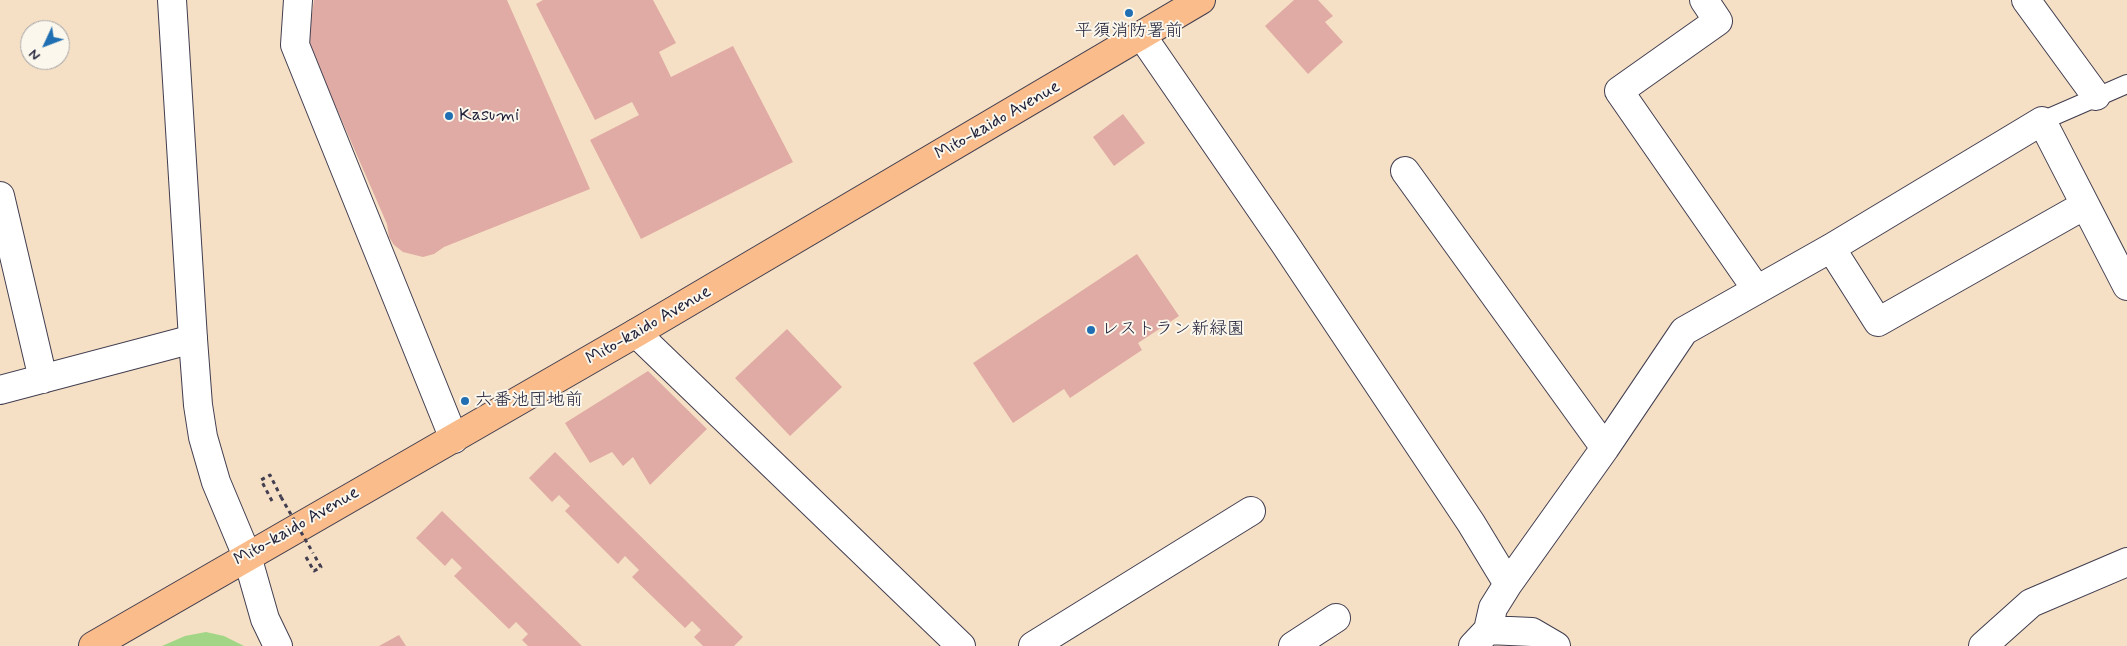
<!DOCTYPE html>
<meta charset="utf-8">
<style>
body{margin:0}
#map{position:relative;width:2127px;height:646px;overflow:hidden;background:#f5e0c5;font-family:Mynerve,sans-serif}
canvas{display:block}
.north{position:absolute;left:20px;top:20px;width:50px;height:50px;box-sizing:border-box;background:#fbf7ec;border:1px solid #a4a2a5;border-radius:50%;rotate:227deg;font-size:14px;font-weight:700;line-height:20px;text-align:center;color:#22223b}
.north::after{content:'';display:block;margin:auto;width:18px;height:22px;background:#1f6fb2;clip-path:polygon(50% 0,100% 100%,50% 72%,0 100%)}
</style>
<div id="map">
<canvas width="2127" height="646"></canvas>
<div class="north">N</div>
</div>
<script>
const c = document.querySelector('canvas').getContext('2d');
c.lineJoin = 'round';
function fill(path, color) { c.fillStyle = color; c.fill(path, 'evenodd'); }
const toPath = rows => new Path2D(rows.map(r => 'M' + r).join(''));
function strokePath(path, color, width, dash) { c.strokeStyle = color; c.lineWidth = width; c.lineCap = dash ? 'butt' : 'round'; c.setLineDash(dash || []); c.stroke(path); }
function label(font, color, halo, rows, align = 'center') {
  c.font = font + ' Mynerve,"Klee One",sans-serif'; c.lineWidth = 4; c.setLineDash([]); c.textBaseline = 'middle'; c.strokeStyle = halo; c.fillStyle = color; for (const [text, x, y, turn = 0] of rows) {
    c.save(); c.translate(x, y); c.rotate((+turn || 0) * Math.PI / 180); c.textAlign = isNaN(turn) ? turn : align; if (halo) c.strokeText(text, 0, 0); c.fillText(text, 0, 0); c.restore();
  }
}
fill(toPath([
 [206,632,224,636,244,646,162,646,185,636]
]), '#a2d686');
fill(toPath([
 [314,0,507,0,590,189,444,247,434,254,423,257,403,252,394,245,389,237,387,224,308,43],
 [543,0,653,0,676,43,659,52,671,77,733,46,793,162,641,239,590,140,639,115,632,102,595,120,536,4],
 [1294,0,1318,0,1333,16,1325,22,1343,42,1308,74,1265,26],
 [1123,114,1145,143,1114,166,1093,137],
 [1137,254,1179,316,1138,343,1142,350,1070,398,1064,389,1013,423,973,363],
 [787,329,842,387,790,436,735,378],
 [648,371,707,429,650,485,633,457,623,466,612,452,590,463,565,423],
 [555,452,743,637,734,646,703,646,694,637,701,630,692,621,685,628,632,577,639,570,625,556,618,564,565,511,570,506,559,495,552,502,529,478],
 [442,511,582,646,528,646,522,640,528,634,516,622,509,629,454,576,462,568,452,558,445,566,416,538],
 [399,635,406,646,379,646]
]), '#e0aba4');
const service = toPath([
 [2042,121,2127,84]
]);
const minor = toPath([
 [298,0,295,45,454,439],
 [1704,0,1718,21,1619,91,1757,290],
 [2026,0,2096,96],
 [1142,36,1285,244,1471,523,1508,584],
 [1405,171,1605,448],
 [0,196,43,379],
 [1831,248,1878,322,2085,205],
 [636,333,961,646],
 [0,390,193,339],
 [1488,630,1493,608,1508,584,1605,448,1684,331,1831,248,2042,121,2127,286],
 [1033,646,1251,511],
 [1293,646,1336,618],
 [1473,646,1488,630,1532,632,1556,646],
 [1983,646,2031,603,2127,562]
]);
const tertiary = toPath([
 [172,0,193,339,198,405,203,437,216,482,247,556,265,619,278,646]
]);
const primary = toPath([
 [93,646,636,333,1201,0]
]);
strokePath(service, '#423e50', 20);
strokePath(minor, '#423e50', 30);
strokePath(tertiary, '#423e50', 30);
strokePath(primary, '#423e50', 30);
strokePath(toPath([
 [272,501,261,480,270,475,281,497],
 [306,557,314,571,321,567,313,553]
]), '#423e50', 3, [4, 4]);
strokePath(service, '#fff', 18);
strokePath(minor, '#fff', 28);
strokePath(tertiary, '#fff', 28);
strokePath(primary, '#f9bc8a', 28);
strokePath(toPath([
 [281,497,313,553]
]), '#423e50', 3, [4, 4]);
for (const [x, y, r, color] of [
 [1129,13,5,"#1f6fb2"],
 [449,116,5,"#1f6fb2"],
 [1091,330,5,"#1f6fb2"],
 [465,401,5,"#1f6fb2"]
]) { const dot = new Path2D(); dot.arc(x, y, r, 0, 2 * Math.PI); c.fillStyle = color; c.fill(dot); strokePath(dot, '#fbf7ec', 2); }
label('18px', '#22223b', '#fbf7ec', [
 ["平須消防署前",1129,32,"center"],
 ["Kasumi",459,116],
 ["レストラン新緑園",1101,330],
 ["六番池団地前",475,401]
], 'left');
label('18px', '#22223b', '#fbf7ec', [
 ["Mito-kaido Avenue",998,121,-30],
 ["Mito-kaido Avenue",649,326,-30],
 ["Mito-kaido Avenue",297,527,-30]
]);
</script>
